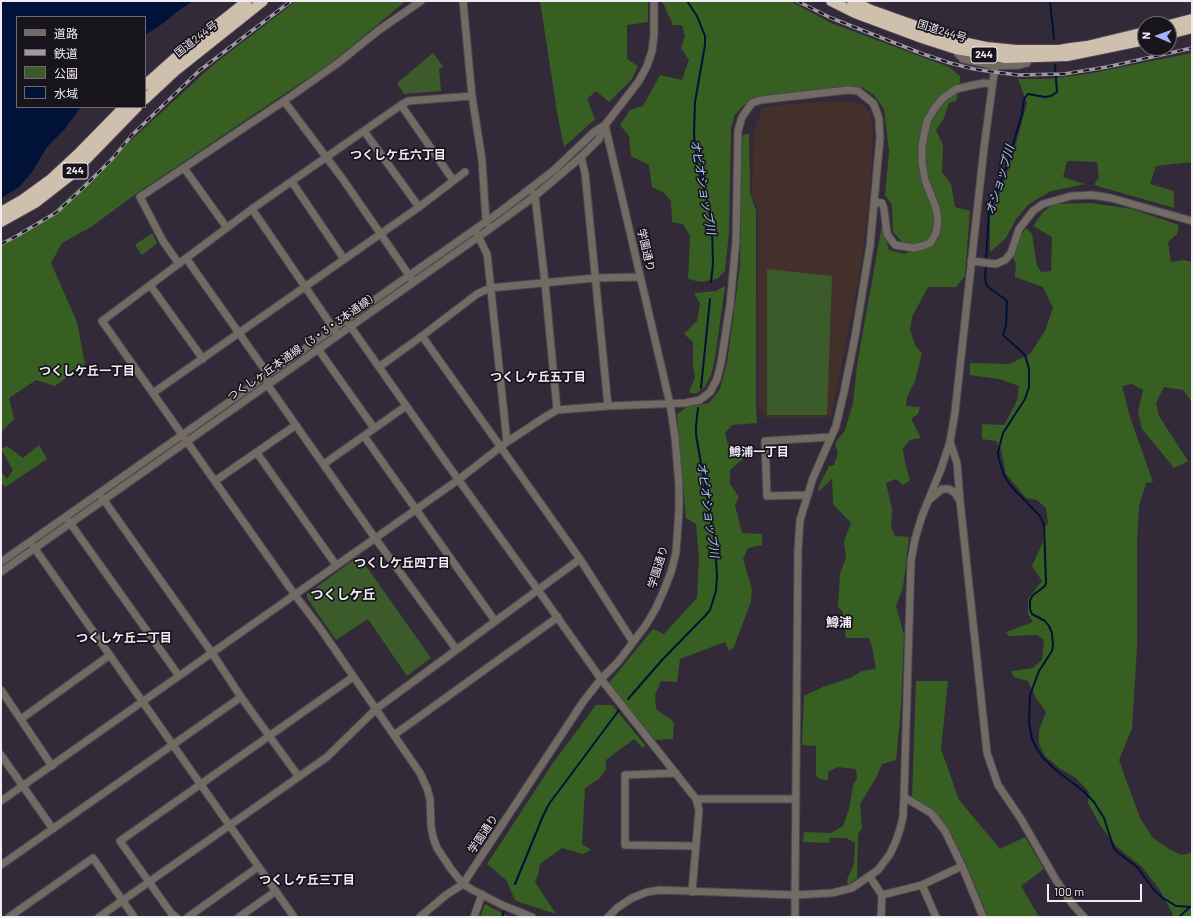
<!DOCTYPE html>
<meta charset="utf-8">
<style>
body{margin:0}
#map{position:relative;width:1193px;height:918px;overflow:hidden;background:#332a39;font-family:Barlow,"Noto Sans JP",sans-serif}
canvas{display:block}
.frame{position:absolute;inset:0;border:2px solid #f1ebf6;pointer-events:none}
.legend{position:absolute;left:16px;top:16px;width:130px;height:92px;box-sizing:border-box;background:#18141b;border:1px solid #6f6a73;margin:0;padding:5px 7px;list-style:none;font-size:12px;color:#f1ebf6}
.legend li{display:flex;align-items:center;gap:8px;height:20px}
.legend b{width:20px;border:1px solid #6f6a73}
.north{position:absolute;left:1137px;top:16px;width:40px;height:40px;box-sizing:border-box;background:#18141b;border:1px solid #6f6a73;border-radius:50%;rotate:272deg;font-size:11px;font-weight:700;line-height:16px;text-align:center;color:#f1ebf6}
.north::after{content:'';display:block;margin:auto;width:14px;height:18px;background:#a7b0fc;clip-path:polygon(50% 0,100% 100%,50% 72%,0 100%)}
.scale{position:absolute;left:1047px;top:884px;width:95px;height:18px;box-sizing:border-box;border:2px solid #f1ebf6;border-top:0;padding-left:5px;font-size:12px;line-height:14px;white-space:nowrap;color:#f1ebf6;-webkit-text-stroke:3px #18141b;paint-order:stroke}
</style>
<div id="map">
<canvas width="1193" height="918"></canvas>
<div class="frame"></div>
<ul class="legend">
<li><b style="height:5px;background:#716b64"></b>道路</li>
<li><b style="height:5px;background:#a098a5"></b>鉄道</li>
<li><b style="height:11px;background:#3b5b2b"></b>公園</li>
<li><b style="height:11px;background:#001238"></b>水域</li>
</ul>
<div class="north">N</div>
<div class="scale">100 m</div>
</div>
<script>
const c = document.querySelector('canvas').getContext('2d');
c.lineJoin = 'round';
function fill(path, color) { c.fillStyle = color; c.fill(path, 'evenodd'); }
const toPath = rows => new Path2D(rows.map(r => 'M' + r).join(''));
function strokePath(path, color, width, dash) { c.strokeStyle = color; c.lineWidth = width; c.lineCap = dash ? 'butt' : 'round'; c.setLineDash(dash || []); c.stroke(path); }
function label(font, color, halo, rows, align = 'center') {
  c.font = font + ' Barlow,"Noto Sans JP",sans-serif'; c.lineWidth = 3.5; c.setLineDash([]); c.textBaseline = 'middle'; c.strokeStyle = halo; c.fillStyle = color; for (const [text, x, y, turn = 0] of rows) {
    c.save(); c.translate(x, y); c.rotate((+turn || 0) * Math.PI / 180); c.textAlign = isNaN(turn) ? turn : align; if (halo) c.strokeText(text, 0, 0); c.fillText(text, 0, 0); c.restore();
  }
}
fill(toPath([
 [821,102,852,102,865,106,871,115,873,131,870,195,861,267,831,417,765,418,759,408,758,212,752,195,754,131,763,108,781,105]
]), '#43302a');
fill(toPath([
 [433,53,443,66,439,69,441,91,404,94,397,83],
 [152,233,157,243,142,255,135,245],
 [767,269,832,276,827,415,767,415],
 [359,556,431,658,407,676,368,619,336,640,307,598,307,594]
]), '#3b5b2b');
fill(toPath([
 [296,1,406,1,332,62,140,191,91,227,62,243,51,263,77,322,85,364,55,386,36,380,9,398,14,419,1,432,1,245,43,221,213,65],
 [540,1,648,1,648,22,627,25,627,59,638,66,631,80,609,102,596,91,587,99,595,119,564,147,557,112],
 [662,1,790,1,831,23,949,67,960,76,960,83,953,87,958,94,956,101,949,103,943,120,936,130,943,145,942,172,951,184,955,207,970,211,965,276,956,287,928,287,912,317,910,330,915,345,922,353,915,381,907,397,906,406,920,407,918,414,911,419,921,438,910,440,903,449,905,463,910,480,903,485,896,479,886,483,892,509,891,527,895,536,909,537,903,587,896,606,904,635,901,707,896,760,882,764,876,778,860,804,862,828,858,834,857,878,848,885,847,880,854,864,855,843,846,838,830,838,829,843,803,842,804,832,831,833,843,826,849,809,853,785,857,778,856,769,838,767,828,772,828,781,818,778,816,775,816,746,802,745,804,696,823,687,850,678,862,671,876,669,872,647,869,638,846,638,843,612,838,607,840,574,846,558,844,541,851,523,833,504,832,479,818,492,819,486,829,466,834,465,838,453,835,444,845,430,853,403,857,365,882,225,889,250,905,254,911,250,903,243,893,232,892,205,885,195,889,152,884,109,874,95,861,87,769,96,744,105,734,116,731,129,729,232,725,271,717,279,701,282,688,279,690,236,683,224,672,222,671,201,664,193,652,187,649,165,631,156,629,136,620,125,630,110,643,106,660,75,682,80,689,60,681,48,685,36,682,25,673,25],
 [1192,53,1192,162,1156,166,1150,184,1174,191,1174,208,1094,185,1099,177,1097,162,1067,161,1063,177,1085,184,1051,191,1029,204,1016,219,1006,238,990,252,990,214,998,199,1012,158,1027,103,1018,79,1048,79,1087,74],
 [749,134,750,193,756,211,756,408,757,423,732,425,725,433,729,448,741,450,745,457,730,470,730,484,739,497,735,505,742,533,762,534,762,545,748,548,743,559,752,589,751,601,734,647,729,651,725,642,680,659,677,682,661,681,655,695,656,709,674,722,673,739,655,740,609,683,653,629,664,634,697,598,699,558,696,524,686,518,677,414,687,407,709,403,720,389,727,363,740,266,741,216,740,152,743,135],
 [1091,203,1132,209,1179,225,1177,234,1168,242,1171,262,1184,260,1192,262,1192,402,1183,390,1164,387,1156,403,1159,416,1188,461,1174,468,1142,429,1138,412,1143,390,1132,384,1122,386,1131,420,1153,482,1146,483,1139,506,1137,543,1137,647,1132,728,1119,760,1140,818,1152,837,1169,849,1181,855,1192,853,1192,917,1174,917,1168,905,1159,889,1142,867,1117,847,1100,825,1088,803,1089,792,1076,778,1059,768,1045,756,1039,744,1039,731,1046,712,1036,698,1028,681,1014,677,1011,671,1033,668,1042,660,1044,640,1037,635,1009,636,1006,632,1033,622,1028,614,1028,599,1042,581,1032,566,1043,542,1043,529,1048,523,1046,508,1037,500,1026,498,1006,474,1001,450,996,441,982,439,982,424,1004,425,1017,401,1019,386,999,379,970,375,970,363,1010,364,1030,354,1045,331,1053,308,1043,287,1015,277,1016,264,1012,256,1019,239,1026,228,1032,234,1037,266,1041,272,1051,271,1052,237,1033,226,1043,212,1054,204],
 [725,286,715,358,711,375,705,387,695,394,689,392,695,377,693,367,693,342,684,334,697,321,700,304,694,293,716,291],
 [39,445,47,459,5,487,1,482,1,472,7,479,13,470,1,449,7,446,23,458],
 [916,681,948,681,941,749,959,800,1000,849,1025,837,1044,869,1021,886,1039,917,988,917,966,864,952,835,933,813,912,798],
 [596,705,612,705,645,745,643,748,634,739,606,760,606,769,600,778,585,788,582,844,591,850,583,854,562,848,540,864,539,872,535,882,556,914,522,903,515,900,506,880,487,864,553,763],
 [485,904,509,917,480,917]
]), '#375f22');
fill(toPath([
 [1,1,194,1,182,8,162,24,145,35,145,17,17,17,17,107,81,107,64,130,47,147,32,172,19,187,1,198]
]), '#001238');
strokePath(toPath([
 [687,1,697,16,705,36,705,45,695,102,694,134,697,163,709,209,712,227,713,264,711,282],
 [1050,1,1054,39],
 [986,261,989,210,1005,171,1022,114,1024,99,1028,94,1045,97,1051,96,1057,92,1055,65],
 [986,265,985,279,987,286,1007,301,1006,326,1003,335,1025,355,1029,369,1029,387,1025,399,1003,433,998,452,999,460,1004,475,1010,485,1040,516,1044,525,1046,583,1045,586,1033,595,1030,600,1030,609,1032,614,1045,621,1049,626,1052,633,1053,645,1052,651,1039,671,1030,695,1029,723,1032,739,1037,749,1043,758,1057,771,1082,790,1094,802,1104,818,1113,846,1116,851,1137,867,1154,890,1163,898,1176,906,1192,907],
 [701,388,710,299],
 [628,699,663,659,705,616,710,610,716,591,717,576,715,542,696,435,696,426,698,408],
 [515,884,543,816,549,804,619,710],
 [502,917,504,911],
 [1179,917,1189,908]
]), '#001238', 2);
const minor = toPath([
 [463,1,472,96,482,160,486,221,487,223],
 [957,47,958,54,963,59,995,66,1019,65,1027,63,1029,54],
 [472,96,408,101,401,105,252,209,102,321,295,595,320,628,420,773,427,788,430,799,431,826,433,837,437,848,451,869,463,884,471,889,502,905,532,917],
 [284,101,342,178,411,278],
 [401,105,453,180],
 [364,131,419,207],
 [581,157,585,173,608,406],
 [184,168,227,228],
 [292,182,344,259],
 [534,194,535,196,545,283,557,410],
 [874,202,882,203,884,209,887,234,895,245,914,248,925,245,930,243,936,233,938,221,936,208,925,180,922,163,922,145,927,121,934,109,943,98,956,89,974,85,984,83,992,84],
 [252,209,336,332],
 [477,234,487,254,488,262,507,442],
 [186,258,265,370,267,374,267,384,375,538,456,649],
 [971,261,996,264,1005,260,1011,253,1019,229,1033,211,1043,204,1071,196,1092,195,1111,198,1192,221],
 [179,264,163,241,140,197,284,101,338,63,379,30,421,1],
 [150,285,203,359],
 [348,323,450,468,538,590,601,679,696,799,699,810,692,892],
 [422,336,580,559,633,642],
 [318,349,374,428],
 [379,367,422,336,477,294,490,288,595,278,640,277],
 [153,393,419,207,465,172],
 [364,436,495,621],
 [950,442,957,463,960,501,987,753,998,785,1021,819,1056,880,1073,905,1084,917],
 [257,453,336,565],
 [324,464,406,406],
 [215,481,296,425],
 [807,495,767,496,765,441,831,437],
 [929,500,942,489,949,489,955,493,960,501],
 [68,520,179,676],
 [33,546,294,917],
 [1,562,501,211,554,170,594,132,605,125],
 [1,572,491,228,535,196,581,157,599,139,605,125,639,81,647,66,652,51,654,35,654,1],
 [1,690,52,766],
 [241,697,299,777],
 [21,719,110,655],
 [394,735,558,617],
 [1,755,53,829],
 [676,773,625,775,625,845,696,846],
 [904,797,931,813,945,831,962,866,983,917],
 [696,799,796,799],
 [1,801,458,480,507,442,545,417,557,410,608,406,685,403,700,400,710,392,717,379,721,363,730,305,736,241,738,131,742,117,752,103,761,100,848,90,858,91,873,103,876,110,879,119,880,138,870,246,855,337,844,392,836,426,813,478,800,520,798,550,795,895,660,890,647,892,632,898,617,908,608,917],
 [1,865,241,697,212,653,101,496],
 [870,877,882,895,881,917],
 [922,885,936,917],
 [882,895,922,885,962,866],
 [9,917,93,858,134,917],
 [99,917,327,757,376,709,580,559],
 [176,917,171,913,120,841,353,677],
 [188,917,258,867],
 [239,917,276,891],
 [420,917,446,895,463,884,583,702,601,679,618,662,646,625,656,608,664,590,671,572,676,553,679,510,679,485,675,437,670,404,605,125],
 [474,917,482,894],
 [795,917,795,895,832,893,852,888,878,870,890,854,896,841,900,829,903,817,904,797,911,561,915,539,922,516,941,469,950,442,955,412,984,148,995,66]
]);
const highway = toPath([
 [831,1,855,13,922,38,956,49,1006,58,1067,56,1145,40],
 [852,1,871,10,958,41,986,47,1016,50,1059,50,1071,48,1087,46,1145,32],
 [1169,25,1192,19],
 [1169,34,1192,28],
 [145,85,173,60,247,1],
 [145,99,175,71,263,1],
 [1,212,22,200,51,179,78,154,124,107],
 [1,222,35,203,71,175,137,107]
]);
strokePath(minor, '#4e4553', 9);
strokePath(highway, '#4e4553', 12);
strokePath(minor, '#716b64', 7);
strokePath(highway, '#cfc0ad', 10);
const rail = toPath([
 [797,1,831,18,923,54,950,63,974,69,994,72,1018,75,1064,74,1107,67,1192,48],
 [1,244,15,237,57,212,83,188,112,159,132,135,199,71,291,1]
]);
strokePath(rail, '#a098a5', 3.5);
strokePath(rail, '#18141b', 2, [6]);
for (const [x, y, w] of [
 [984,55,26],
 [75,171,26]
]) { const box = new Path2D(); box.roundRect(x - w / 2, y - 8, w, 16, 3); c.fillStyle = '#18141b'; c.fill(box); strokePath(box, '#f1ebf6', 1); }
label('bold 10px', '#f1ebf6', null, [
 ["244",984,55],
 ["244",75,171]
]);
label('11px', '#f1ebf6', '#18141b', [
 ["国道244号",942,31,17],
 ["国道244号",196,39,-38],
 ["学園通り",646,250,77],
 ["つくしヶ丘本通線（3・3・3本通線）",303,346,-35],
 ["学園通り",658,567,-73],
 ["学園通り",483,834,-56]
]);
label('bold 12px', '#f1ebf6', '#18141b', [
 ["つくしケ丘六丁目",398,155],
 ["つくしケ丘一丁目",87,371],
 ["つくしケ丘五丁目",538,377],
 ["鱒浦一丁目",759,452],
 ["つくしケ丘四丁目",402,563],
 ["つくしケ丘二丁目",124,638],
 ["つくしケ丘三丁目",307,880]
]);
label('italic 12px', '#a7c7f9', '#18141b', [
 ["オショップ川",1000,180,-73],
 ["オビオショップ川",703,187,80],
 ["オビオショップ川",708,510,82]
]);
label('bold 13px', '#f1ebf6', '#18141b', [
 ["つくしケ丘",343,595],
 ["鱒浦",839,623]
]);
</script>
